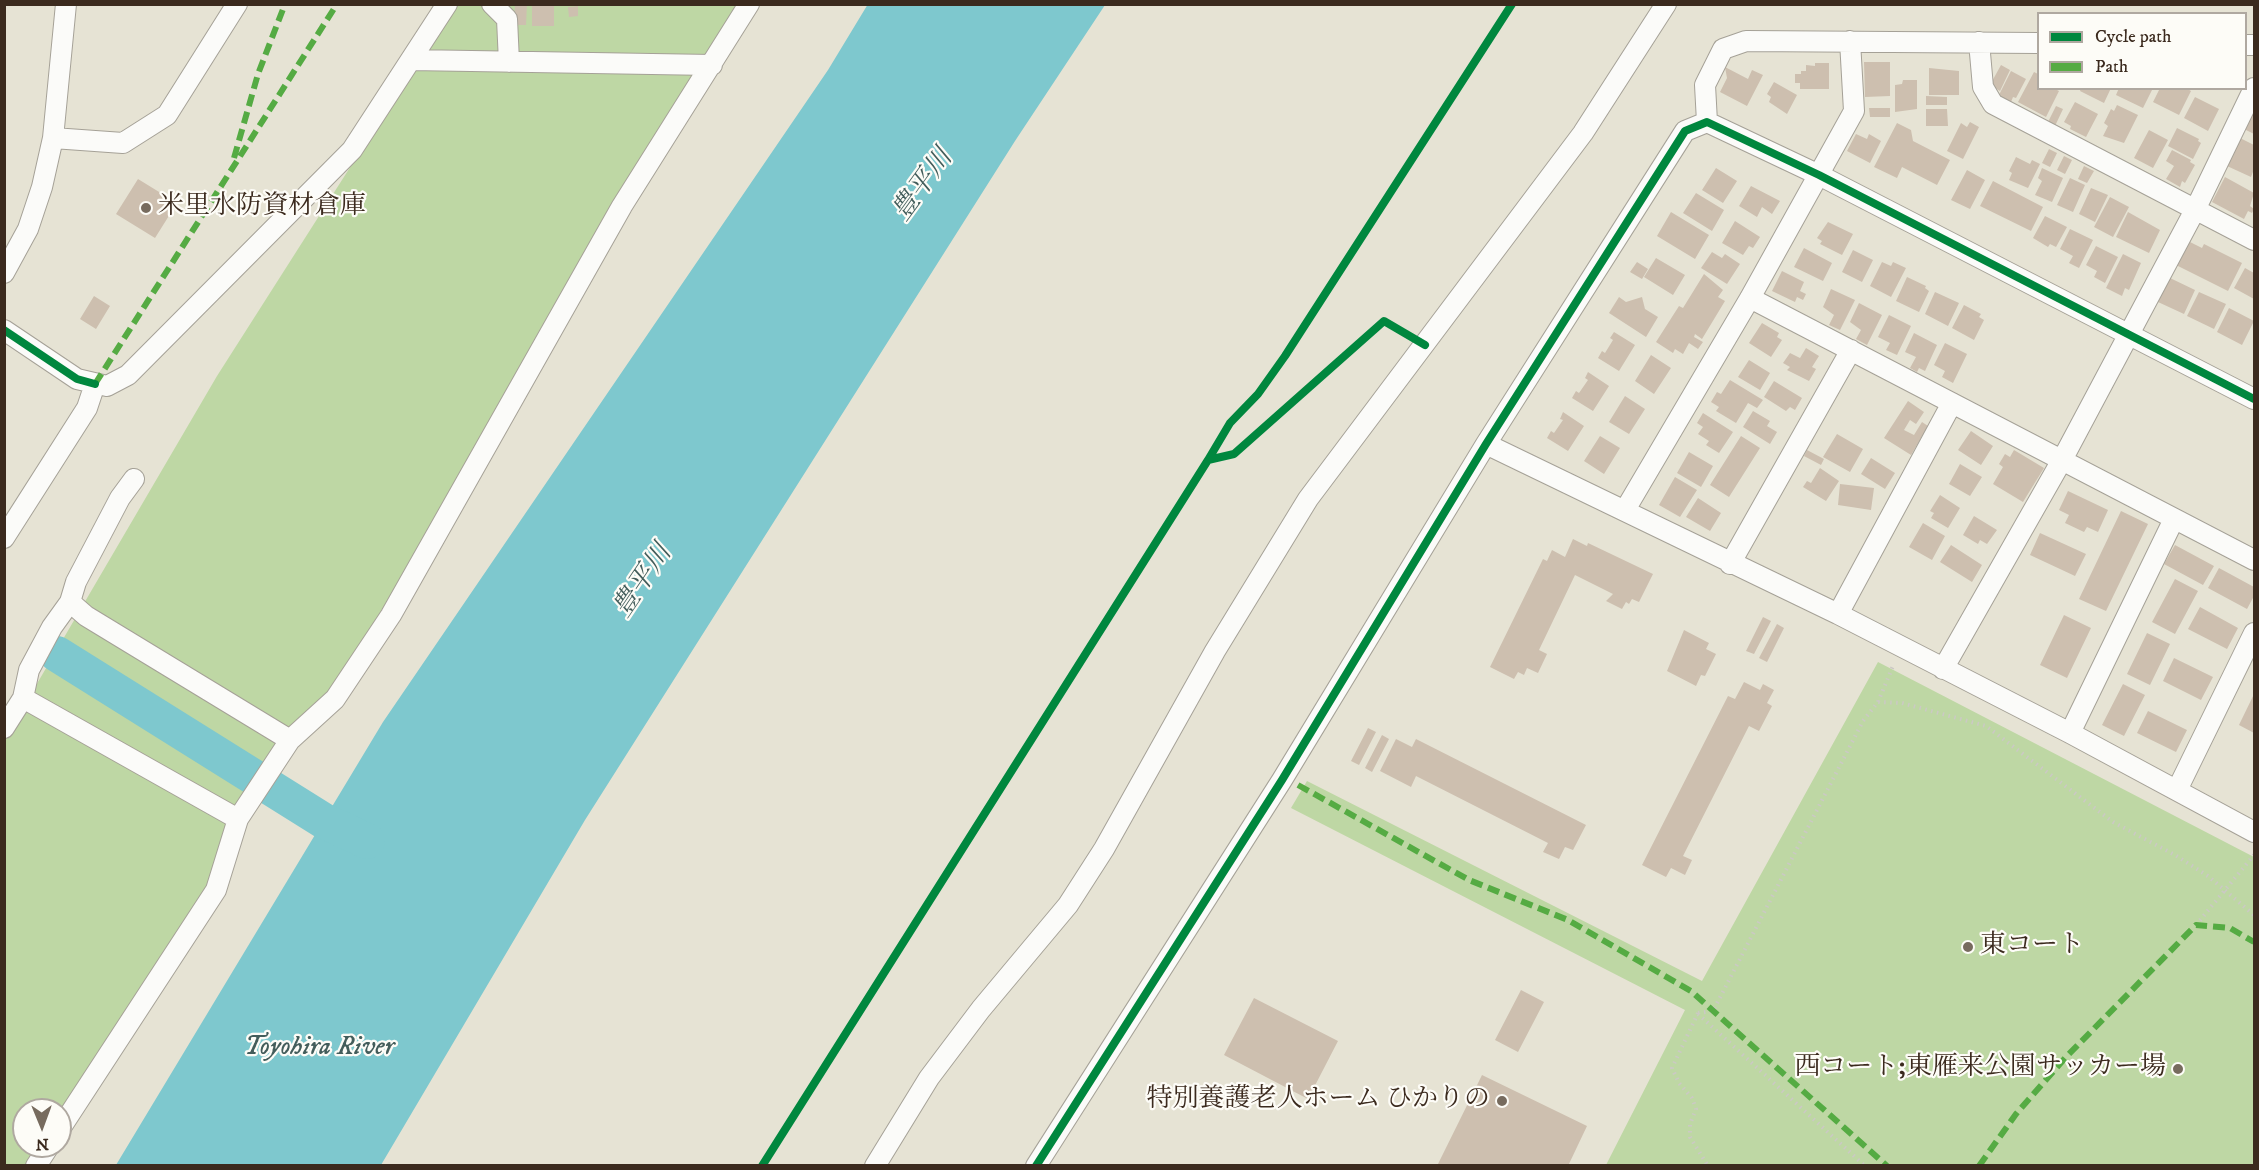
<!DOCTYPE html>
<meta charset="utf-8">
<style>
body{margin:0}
#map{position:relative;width:2259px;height:1170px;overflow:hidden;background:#e6e3d4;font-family:"IM FELL DW Pica",serif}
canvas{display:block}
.frame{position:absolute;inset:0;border:6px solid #3b2a1e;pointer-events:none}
.legend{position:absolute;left:2037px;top:12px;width:210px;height:78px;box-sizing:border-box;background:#fdfcf7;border:2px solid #afa8a0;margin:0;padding:8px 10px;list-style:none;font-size:18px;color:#3b2a1e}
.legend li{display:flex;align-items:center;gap:12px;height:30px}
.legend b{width:30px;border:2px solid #afa8a0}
.north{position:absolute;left:12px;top:1098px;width:60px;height:60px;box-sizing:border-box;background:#fdfcf7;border:2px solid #afa8a0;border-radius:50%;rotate:179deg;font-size:16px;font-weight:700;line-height:24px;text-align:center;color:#3b2a1e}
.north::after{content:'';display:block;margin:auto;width:21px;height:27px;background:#776b5e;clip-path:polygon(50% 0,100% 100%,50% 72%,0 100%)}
</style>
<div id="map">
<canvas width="2259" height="1170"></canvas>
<div class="frame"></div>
<ul class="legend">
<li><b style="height:8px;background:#00873e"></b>Cycle path</li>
<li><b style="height:8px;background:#55ab43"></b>Path</li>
</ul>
<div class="north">N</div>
</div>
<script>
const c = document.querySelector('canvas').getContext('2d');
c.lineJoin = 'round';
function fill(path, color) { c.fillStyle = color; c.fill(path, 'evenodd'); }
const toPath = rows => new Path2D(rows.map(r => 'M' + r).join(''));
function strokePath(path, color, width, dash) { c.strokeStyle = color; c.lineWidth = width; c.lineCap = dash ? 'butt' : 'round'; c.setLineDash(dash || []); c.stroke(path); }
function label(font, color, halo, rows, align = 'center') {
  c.font = font + ' "IM FELL DW Pica","Noto Serif JP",serif'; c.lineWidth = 4.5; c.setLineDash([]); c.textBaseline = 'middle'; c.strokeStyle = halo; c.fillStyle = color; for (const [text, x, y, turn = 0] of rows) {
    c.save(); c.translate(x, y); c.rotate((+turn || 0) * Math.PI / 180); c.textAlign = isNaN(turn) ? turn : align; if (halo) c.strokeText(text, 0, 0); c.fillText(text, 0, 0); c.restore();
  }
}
fill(toPath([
 [462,4,744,5,462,483,333,694,304,720,212,885,60,1118,60,1110,24,1110,24,1146,42,1146,29,1165,5,1165,4,740,217,376,451,9],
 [1878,662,2254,857,2254,1165,1606,1165,1685,1010,1291,808,1307,781,1702,981]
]), '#bed7a4');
fill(toPath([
 [868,4,1105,5,1015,141,585,820,381,1165,116,1165,383,722,828,70]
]), '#7ec8ce');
strokePath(toPath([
 [57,654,324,821,367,841]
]), '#7ec8ce', 36);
fill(toPath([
 [515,4,527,4,526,25,514,25],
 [532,4,554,4,554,26,532,26],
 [578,6,578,16,569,17,568,7],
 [1864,62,1890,62,1890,96,1865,97],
 [1815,63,1829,63,1829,89,1800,89,1800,83,1795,83,1795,74,1801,74,1801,71,1806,71,1806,65,1815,66],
 [2001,65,2010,70,2000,91,1990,85],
 [1725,67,1748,79,1752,70,1763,75,1747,106,1720,92,1727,78],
 [1929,68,1959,71,1959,95,1929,95],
 [2011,71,2026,79,2016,98,2013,97,2011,102,1999,95],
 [2034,72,2038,74,2038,88,2053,88,2059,91,2046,117,2018,102],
 [1903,80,1917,80,1917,109,1895,112,1895,85,1902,84],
 [1774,82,1797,95,1787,114,1769,102,1771,97,1767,94],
 [2081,88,2111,88,2104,103,2080,91],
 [2119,88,2153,88,2143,108,2116,95],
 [2160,88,2186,88,2191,91,2179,115,2153,102],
 [1926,96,1947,97,1947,105,1926,105],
 [2195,97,2219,109,2208,131,2184,118],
 [2075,102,2098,114,2086,137,2070,129,2071,126,2064,122],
 [2117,105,2138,115,2124,143,2103,136,2108,126,2104,123,2111,109,2114,111],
 [2056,106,2063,109,2055,126,2048,122],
 [1869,108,1890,108,1890,117,1870,117],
 [1926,109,1947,109,1948,126,1926,126],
 [2251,111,2254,113,2254,134,2242,128],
 [1970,122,1979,127,1963,159,1947,151,1961,123,1967,127],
 [1897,123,1911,130,1913,141,1950,160,1937,185,1902,167,1897,178,1874,167],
 [2177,128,2199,139,2198,141,2201,143,2193,159,2168,146],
 [2149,130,2168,140,2153,168,2134,158],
 [1856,134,1867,139,1869,134,1881,141,1870,163,1847,151],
 [2240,138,2254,145,2254,169,2251,177,2227,166],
 [2049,149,2057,153,2050,167,2042,163],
 [2172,150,2191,160,2190,162,2195,165,2185,183,2182,181,2180,187,2166,179,2174,166,2166,161],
 [2064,156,2072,160,2065,174,2057,170],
 [2016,157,2030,164,2032,160,2040,164,2028,188,2009,180,2012,173,2009,171],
 [2084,166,2094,171,2087,183,2078,179],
 [1716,168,1737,181,1723,203,1702,190],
 [2042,168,2063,178,2052,202,2035,195,2042,181,2038,178],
 [1967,170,1985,180,1970,209,1951,200],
 [2225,177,2254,193,2250,206,2254,209,2252,213,2248,211,2244,219,2212,202],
 [2070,178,2085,185,2073,212,2057,205],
 [138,179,177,203,155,238,116,214],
 [1993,181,2043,207,2031,231,1980,206],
 [1751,186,1780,201,1772,214,1762,207,1757,217,1739,206],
 [2091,188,2108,195,2095,222,2079,214],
 [1696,193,1724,210,1712,231,1683,213],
 [2110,197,2129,207,2113,237,2094,227],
 [1671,212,1709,235,1695,259,1657,236],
 [2128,212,2160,230,2149,253,2116,237],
 [2045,216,2067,227,2056,247,2050,244,2048,247,2033,238],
 [1735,221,1760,237,1753,248,1749,246,1743,255,1722,243],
 [1828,222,1853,234,1842,255,1820,244,1822,241,1817,238],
 [2070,229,2093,240,2079,268,2069,263,2073,256,2060,249],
 [2188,241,2202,248,2204,244,2242,263,2228,291,2176,265],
 [2096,246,2118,257,2105,283,2094,277,2097,271,2086,265],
 [1804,248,1832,263,1823,281,1794,267],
 [1853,250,1873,260,1862,282,1842,272],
 [1712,252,1722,258,1725,254,1740,264,1727,284,1701,268],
 [2123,254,2141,263,2129,290,2125,288,2122,296,2106,288],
 [1656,258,1685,275,1673,295,1644,277],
 [1637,262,1648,269,1642,279,1630,272],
 [1882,262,1891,266,1893,262,1906,268,1891,297,1870,286],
 [2245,268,2254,273,2254,299,2234,288],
 [1782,271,1804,282,1800,291,1806,294,1803,300,1797,297,1795,302,1772,291],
 [1704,274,1723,290,1718,297,1725,301,1702,339,1695,334,1694,337,1703,342,1698,349,1689,343,1683,354,1675,349,1673,353,1656,342,1679,306,1683,308],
 [1907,277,1926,286,1925,288,1929,291,1919,312,1896,301],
 [2170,278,2195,290,2184,314,2158,302],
 [1831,289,1855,300,1840,330,1829,325,1834,315,1823,307],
 [1935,292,1959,303,1948,326,1925,314],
 [2199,292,2226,304,2214,329,2187,316],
 [94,296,110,306,96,329,80,319],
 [1619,297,1626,302,1642,297,1645,309,1658,317,1646,337,1609,313],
 [1859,303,1882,315,1867,345,1856,339,1861,330,1850,322],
 [1964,305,1981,314,1979,317,1984,320,1974,340,1952,328],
 [2229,308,2254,321,2242,345,2217,332],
 [1889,315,1911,326,1897,355,1886,350,1890,343,1878,337],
 [1762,323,1779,333,1777,337,1782,340,1771,357,1749,343],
 [1614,332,1635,345,1619,371,1598,358,1602,351,1605,353,1613,340,1610,338],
 [1914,333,1937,345,1925,371,1919,368,1917,372,1910,368,1916,357,1905,352],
 [1945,343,1967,354,1953,383,1942,377,1945,371,1934,365],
 [1806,348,1819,356,1812,367,1816,369,1809,381,1787,370,1790,367,1783,363,1790,353,1800,358],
 [1651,355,1671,368,1654,394,1635,381],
 [1749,360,1770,373,1760,390,1738,377],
 [1588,372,1609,386,1593,411,1572,398,1576,391,1579,393,1588,380,1585,378],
 [1730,380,1763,400,1757,408,1748,403,1736,423,1716,411,1719,407,1711,402,1717,392,1721,394],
 [1774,381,1802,398,1795,410,1790,407,1786,411,1764,397],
 [1625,396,1645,409,1629,434,1609,422],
 [1908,401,1924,412,1916,424,1910,420,1904,430,1914,435,1922,422,1928,426,1911,455,1884,438],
 [1753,411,1770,421,1767,426,1777,432,1770,444,1743,427],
 [1563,412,1584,426,1568,451,1547,438,1551,431,1554,433,1563,420,1560,419],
 [1703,413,1733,432,1719,453,1706,445,1709,441,1698,434,1703,427,1697,423],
 [1971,431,1993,446,1981,465,1958,450],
 [1837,434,1863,449,1850,472,1823,457],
 [1600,436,1620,448,1604,474,1584,461],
 [1741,436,1760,448,1729,497,1710,485],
 [1807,450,1824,459,1821,465,1804,456],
 [2014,450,2044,468,2023,502,1993,484,2003,467,1999,464,2005,454,2010,457],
 [1689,452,1713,466,1701,487,1677,473],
 [1871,458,1895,473,1885,489,1861,474],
 [1960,464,1982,477,1970,496,1949,484],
 [1820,468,1839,481,1826,501,1803,487,1807,481,1811,483],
 [1675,477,1697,490,1680,517,1659,505],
 [1840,484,1874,488,1871,510,1838,505],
 [2068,491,2108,510,2098,532,2087,527,2084,532,2065,523,2069,515,2059,510],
 [1940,495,1960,508,1948,528,1931,518,1934,513,1930,511],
 [1698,498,1721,513,1710,531,1686,517],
 [2121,511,2148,524,2106,611,2079,599],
 [1974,516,1997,530,1987,544,1980,540,1978,544,1963,535],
 [1923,523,1945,536,1932,560,1909,547],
 [2040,533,2086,554,2075,576,2030,555],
 [1573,539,1587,546,1588,543,1653,574,1639,602,1632,599,1629,604,1626,602,1622,609,1606,601,1613,594,1575,575,1539,650,1547,654,1538,673,1527,668,1524,675,1518,672,1514,679,1490,667,1543,559,1547,561,1552,550,1565,557],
 [1951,545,1982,565,1972,582,1940,562],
 [2175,545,2214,566,2203,585,2164,564],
 [2219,568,2254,587,2254,596,2247,609,2208,588],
 [2175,579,2198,591,2175,634,2152,622],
 [2200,607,2238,628,2227,649,2188,629],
 [2064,615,2091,628,2067,678,2040,665],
 [1763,617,1771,621,1754,654,1746,651],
 [1777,624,1784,628,1767,662,1759,658],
 [1684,630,1709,643,1706,649,1716,654,1705,676,1701,675,1696,686,1667,671],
 [2147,633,2170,644,2150,685,2127,674],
 [2174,658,2213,677,2201,700,2163,681],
 [1744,682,1760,690,1763,684,1774,690,1767,703,1772,706,1759,731,1749,726,1683,856,1692,860,1685,875,1671,868,1666,877,1642,865,1728,696,1735,699],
 [2123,684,2145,695,2124,736,2102,725],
 [2254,694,2254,733,2239,725],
 [2148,711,2187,730,2176,752,2137,733],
 [1368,728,1376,732,1359,765,1351,761],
 [1382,735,1389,739,1372,772,1365,768],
 [1396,739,1412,747,1416,739,1586,825,1573,850,1565,847,1559,859,1543,852,1548,843,1416,776,1411,787,1380,771],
 [1521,990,1544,1002,1518,1052,1495,1040],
 [1254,998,1338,1041,1308,1099,1224,1055],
 [1482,1075,1587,1126,1568,1166,1437,1166]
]), '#cdbfaf');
const minor = toPath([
 [492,4,507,19,509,62],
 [1979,42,1983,87,1993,104,2254,240],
 [2246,45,2254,45],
 [411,60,712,65],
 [1707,122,1705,85,1723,49,1746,41,2038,43],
 [53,138,123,143,167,115,237,4],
 [4,273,28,229,42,187,53,138,66,4],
 [1750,298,2254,560],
 [4,330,77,379,107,386,128,375,352,150,447,4],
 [1486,444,1838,614,2070,733,2254,832],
 [1625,510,1750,298,1854,111,1850,41],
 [4,538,87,408,95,384],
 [1730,564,1851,350],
 [70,602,86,616,290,740,238,819,23,698,29,670,52,627,70,602,76,582,120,498,134,479],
 [1838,614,1952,403],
 [1943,669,2062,460,2195,210,2254,88],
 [4,728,23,698],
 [2070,733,2174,519],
 [290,740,335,699,391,615,622,206,749,4],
 [2177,790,2254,633],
 [60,1129,216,890,238,819],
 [36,1166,49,1146],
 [875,1166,929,1078,981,1009,1068,905,1104,849,1215,651,1308,499,1583,133,1666,4],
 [1036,1166,1282,780,1486,444,1685,131,1707,122,1819,175,2254,399]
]);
strokePath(minor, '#a5a197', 22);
strokePath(toPath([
 [1878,702,1893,666],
 [2196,925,2254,855],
 [1698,1013,1713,1011,1863,721,1878,702,1902,703,1986,726,2113,822,2175,855,2208,876,2254,915],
 [1698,1013,1672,1068,1679,1083,1692,1098,1696,1109,1690,1124,1690,1137,1708,1166],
 [1698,1014,1865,1166]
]), '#cbc9c4', 4, [1.5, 4.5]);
strokePath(minor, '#fbfbf9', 20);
strokePath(toPath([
 [234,158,258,74,285,4],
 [95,384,337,4],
 [1298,785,1469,880,1568,920,1691,991,1887,1166],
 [1979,1166,2016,1114,2066,1057,2196,925,2230,928,2254,942]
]), '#55ab43', 6, [12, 6]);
strokePath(toPath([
 [4,330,77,379,95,384],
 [1425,345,1384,321,1234,454,1208,460,1230,423,1258,394,1285,356,1512,4],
 [762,1166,1208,460],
 [1036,1166,1282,780,1486,444,1685,131,1707,122,1819,175,2254,399]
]), '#00873e', 8);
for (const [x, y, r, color] of [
 [146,208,6,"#776b5e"],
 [1968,947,6,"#776b5e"],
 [2178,1069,6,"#776b5e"],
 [1502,1101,6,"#776b5e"]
]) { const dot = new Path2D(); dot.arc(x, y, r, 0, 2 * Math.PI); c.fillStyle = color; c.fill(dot); strokePath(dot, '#fdfcf7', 2); }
label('26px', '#3b2a1e', '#fdfcf7', [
 ["米里水防資材倉庫",158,208],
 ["東コート",1980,947],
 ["西コート;東雁来公園サッカー場",2166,1069,"right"],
 ["特別養護老人ホーム ひかりの",1490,1101,"right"]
], 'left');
label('italic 27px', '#435d5b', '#fdfcf7', [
 ["豊平川",924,186,-54],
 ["豊平川",644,582,-56],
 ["Toyohira River",319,1048]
]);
</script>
